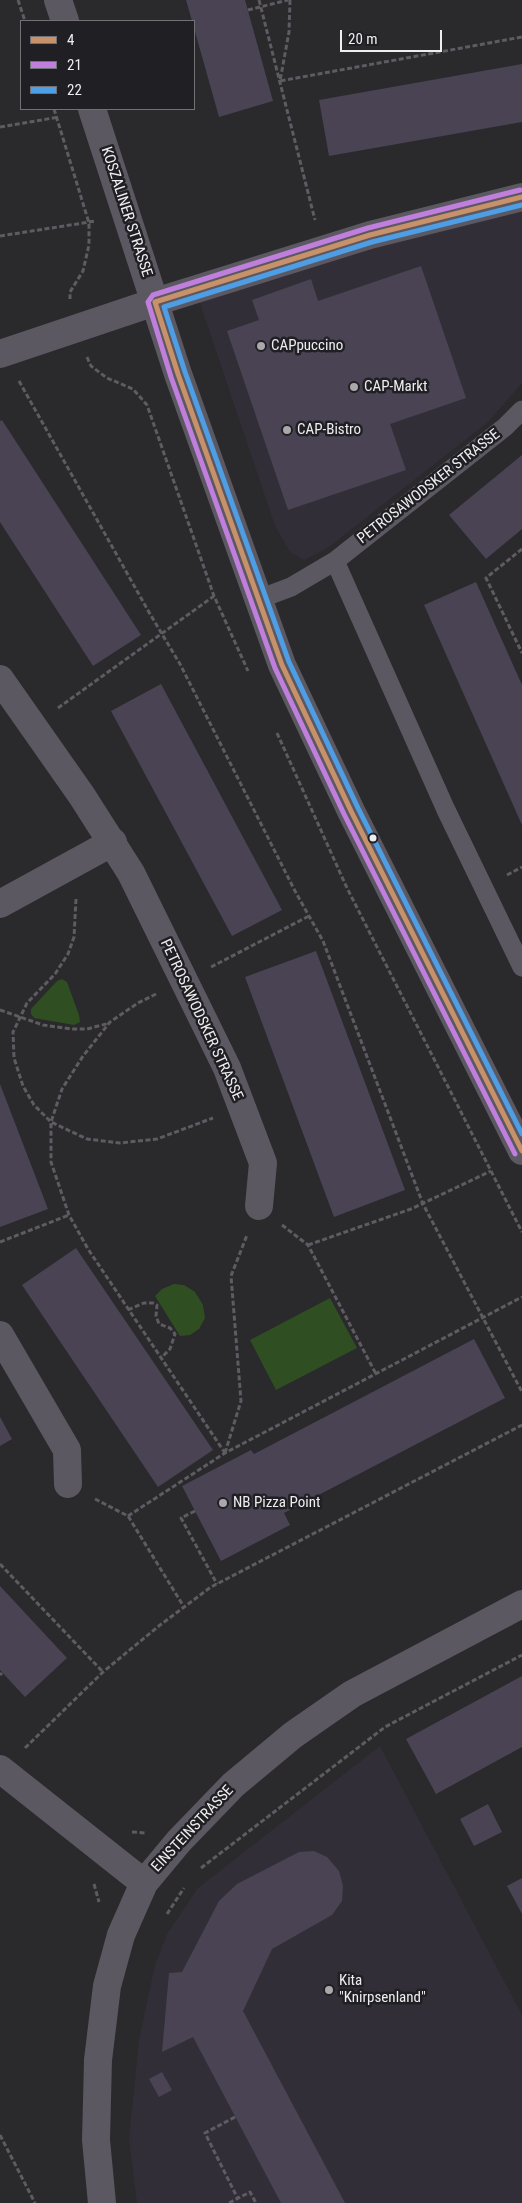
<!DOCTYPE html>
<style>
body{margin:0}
#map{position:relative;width:522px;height:2203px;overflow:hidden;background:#2a292c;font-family:"Roboto Condensed",sans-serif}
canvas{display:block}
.legend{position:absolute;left:20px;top:20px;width:175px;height:90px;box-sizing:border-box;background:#201f23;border:1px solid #727175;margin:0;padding:6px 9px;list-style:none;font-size:15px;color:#eeedf0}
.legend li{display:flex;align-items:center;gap:10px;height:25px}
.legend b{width:25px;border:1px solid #727175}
.scale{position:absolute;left:340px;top:30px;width:102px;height:22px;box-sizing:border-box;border:2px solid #eeedf0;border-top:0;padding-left:6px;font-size:15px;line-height:18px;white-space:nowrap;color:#eeedf0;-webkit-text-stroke:4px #201f23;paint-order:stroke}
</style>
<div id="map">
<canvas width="522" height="2203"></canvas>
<ul class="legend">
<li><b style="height:6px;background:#c7916a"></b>4</li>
<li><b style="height:6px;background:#c07fdc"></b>21</li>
<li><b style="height:6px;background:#4d9ee5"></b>22</li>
</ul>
<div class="scale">20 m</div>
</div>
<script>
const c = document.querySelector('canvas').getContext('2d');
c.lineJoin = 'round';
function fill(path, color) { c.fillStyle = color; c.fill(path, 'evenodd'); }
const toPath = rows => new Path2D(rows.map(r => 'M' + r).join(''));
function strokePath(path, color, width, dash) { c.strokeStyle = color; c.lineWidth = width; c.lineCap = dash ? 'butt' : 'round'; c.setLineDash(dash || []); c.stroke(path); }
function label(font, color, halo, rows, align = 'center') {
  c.font = font + ' "Roboto Condensed",sans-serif'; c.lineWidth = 5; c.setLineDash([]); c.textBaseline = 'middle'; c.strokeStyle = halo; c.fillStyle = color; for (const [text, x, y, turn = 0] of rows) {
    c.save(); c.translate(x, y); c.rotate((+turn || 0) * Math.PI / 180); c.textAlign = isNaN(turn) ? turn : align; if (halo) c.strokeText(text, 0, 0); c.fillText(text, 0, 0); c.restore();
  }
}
fill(toPath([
 [522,207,522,383,488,422,329,547,304,560,290,552,275,526,199,300,397,237],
 [380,1746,522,2015,522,2203,137,2203,129,2139,139,2040,155,1965,167,1934,198,1888]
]), '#322e37');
fill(toPath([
 [62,979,67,982,79,1015,80,1022,74,1025,34,1018,31,1014,31,1009,57,981],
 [174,1284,184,1285,195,1292,203,1305,205,1318,199,1329,190,1335,180,1336,155,1296,162,1289],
 [330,1298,357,1348,276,1390,250,1340]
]), '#2f4f22');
fill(toPath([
 [186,0,245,0,273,101,219,117,194,28,194,21,192,21],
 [522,64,522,122,329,156,319,100],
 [421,266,466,398,390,424,406,470,288,510,227,331,259,320,252,300,311,279,318,301],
 [2,420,141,635,93,666,0,522,0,421],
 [522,455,522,529,486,559,449,515],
 [476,582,522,685,522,825,424,605],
 [161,684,282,910,232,936,111,711],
 [316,951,405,1190,334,1217,245,977],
 [0,1084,48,1209,0,1227],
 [76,1248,213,1450,158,1487,22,1285],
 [474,1339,505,1398,284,1513,290,1525,221,1561,182,1486,251,1450,254,1454],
 [0,1417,12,1439,0,1446],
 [0,1586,67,1658,25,1697,0,1670],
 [522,1676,522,1747,436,1794,406,1739],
 [488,1804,502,1832,474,1846,460,1819],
 [314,1851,327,1857,339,1871,343,1886,342,1901,332,1915,272,1949,243,2011,345,2203,281,2203,193,2037,162,2052,169,1973,182,1972,219,1901,237,1884,299,1852],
 [522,1878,522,1914,507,1886],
 [162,2072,172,2090,159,2097,149,2079]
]), '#4a4353');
strokePath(toPath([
 [18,0,25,21],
 [259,0,315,220],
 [290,0,289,32,280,81,522,37],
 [248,10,288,0],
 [54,109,89,223,89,245,83,271,70,292,70,299],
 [0,127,59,117],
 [0,236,96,221],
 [87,357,91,366,107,378,133,389,147,405,214,596,248,671],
 [19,381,150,614,180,664,295,891,323,941,423,1204,522,1392],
 [522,549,486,578,522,653],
 [58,708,214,596],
 [277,733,347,888,522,1232],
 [507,875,522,867],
 [76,899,74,937,68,954,55,974,27,1003,13,1032,14,1058,23,1086,34,1105,51,1122,87,1139,120,1143,157,1139,213,1118],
 [211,967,309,916],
 [156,994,138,1003,110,1022,83,1056,62,1089,51,1122,51,1162,69,1215,88,1249,225,1453],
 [0,1010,43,1025,71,1029,87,1029,110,1023],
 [282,1225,308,1245,376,1374],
 [0,1242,69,1215],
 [308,1245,411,1209,491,1171],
 [128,1310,144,1303,153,1303,157,1305,156,1316,159,1324,170,1328,175,1334,170,1349,161,1358],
 [225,1453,241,1401,231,1276,247,1235],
 [95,1499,128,1516,184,1607],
 [195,1511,181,1518,217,1584],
 [128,1516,225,1453,522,1297],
 [0,1564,103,1672],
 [0,1675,2,1673],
 [25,1748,103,1672,160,1625,211,1587,522,1425],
 [132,1832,146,1833],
 [201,1868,385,1727,522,1655],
 [94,1884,99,1902],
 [167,1914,184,1888],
 [235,2117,205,2133,238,2199],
 [0,2135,35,2203],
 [229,2203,250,2192,256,2203]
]), '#5e5b62', 3, [5, 2.5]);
strokePath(toPath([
 [335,561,446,810,522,967],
 [259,599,291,587,335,561,505,427,522,410]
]), '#5c5862', 19);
strokePath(toPath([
 [58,0,65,21],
 [92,109,178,374,282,665,351,811,522,1151],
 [0,354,155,302,370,235,522,197],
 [0,679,82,796,131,873,227,1068,263,1163,259,1206],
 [0,904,113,842],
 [0,1335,67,1450,68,1484],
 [0,1769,144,1883],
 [102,2203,96,2140,98,2060,107,1986,121,1935,144,1883,179,1841,233,1785,293,1735,352,1694,522,1604]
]), '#5c5862', 28);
strokePath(toPath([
 [522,197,370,235,155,302,178,374,282,665,351,811,522,1151]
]), '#c7916a', 5);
strokePath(toPath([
 [515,1154,344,814,275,668,171,377,148,302,153,295,368,228,520,190]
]), '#c07fdc', 5);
strokePath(toPath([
 [522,205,372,242,164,307,185,372,289,662,358,808,522,1134]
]), '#4d9ee5', 5);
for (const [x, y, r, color] of [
 [261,346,5,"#a9a8ab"],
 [354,387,5,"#a9a8ab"],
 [287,430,5,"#a9a8ab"],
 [373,838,4.5,"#eeedf0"],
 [223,1503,5,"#a9a8ab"],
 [329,1990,5,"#a9a8ab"]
]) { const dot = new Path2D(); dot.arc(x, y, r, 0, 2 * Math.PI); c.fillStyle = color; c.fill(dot); strokePath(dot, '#201f23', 2); }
label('15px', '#eeedf0', '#201f23', [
 ["KOSZALINER STRASSE",126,212,72],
 ["PETROSAWODSKER STRASSE",429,487,-38],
 ["PETROSAWODSKER STRASSE",201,1020,65],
 ["EINSTEINSTRASSE",193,1829,-47]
]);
label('15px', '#eeedf0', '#201f23', [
 ["CAPpuccino",271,346],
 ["CAP-Markt",364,387],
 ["CAP-Bistro",297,430],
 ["NB Pizza Point",233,1503],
 ["Kita",339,1981],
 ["\"Knirpsenland\"",339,1998]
], 'left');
</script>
